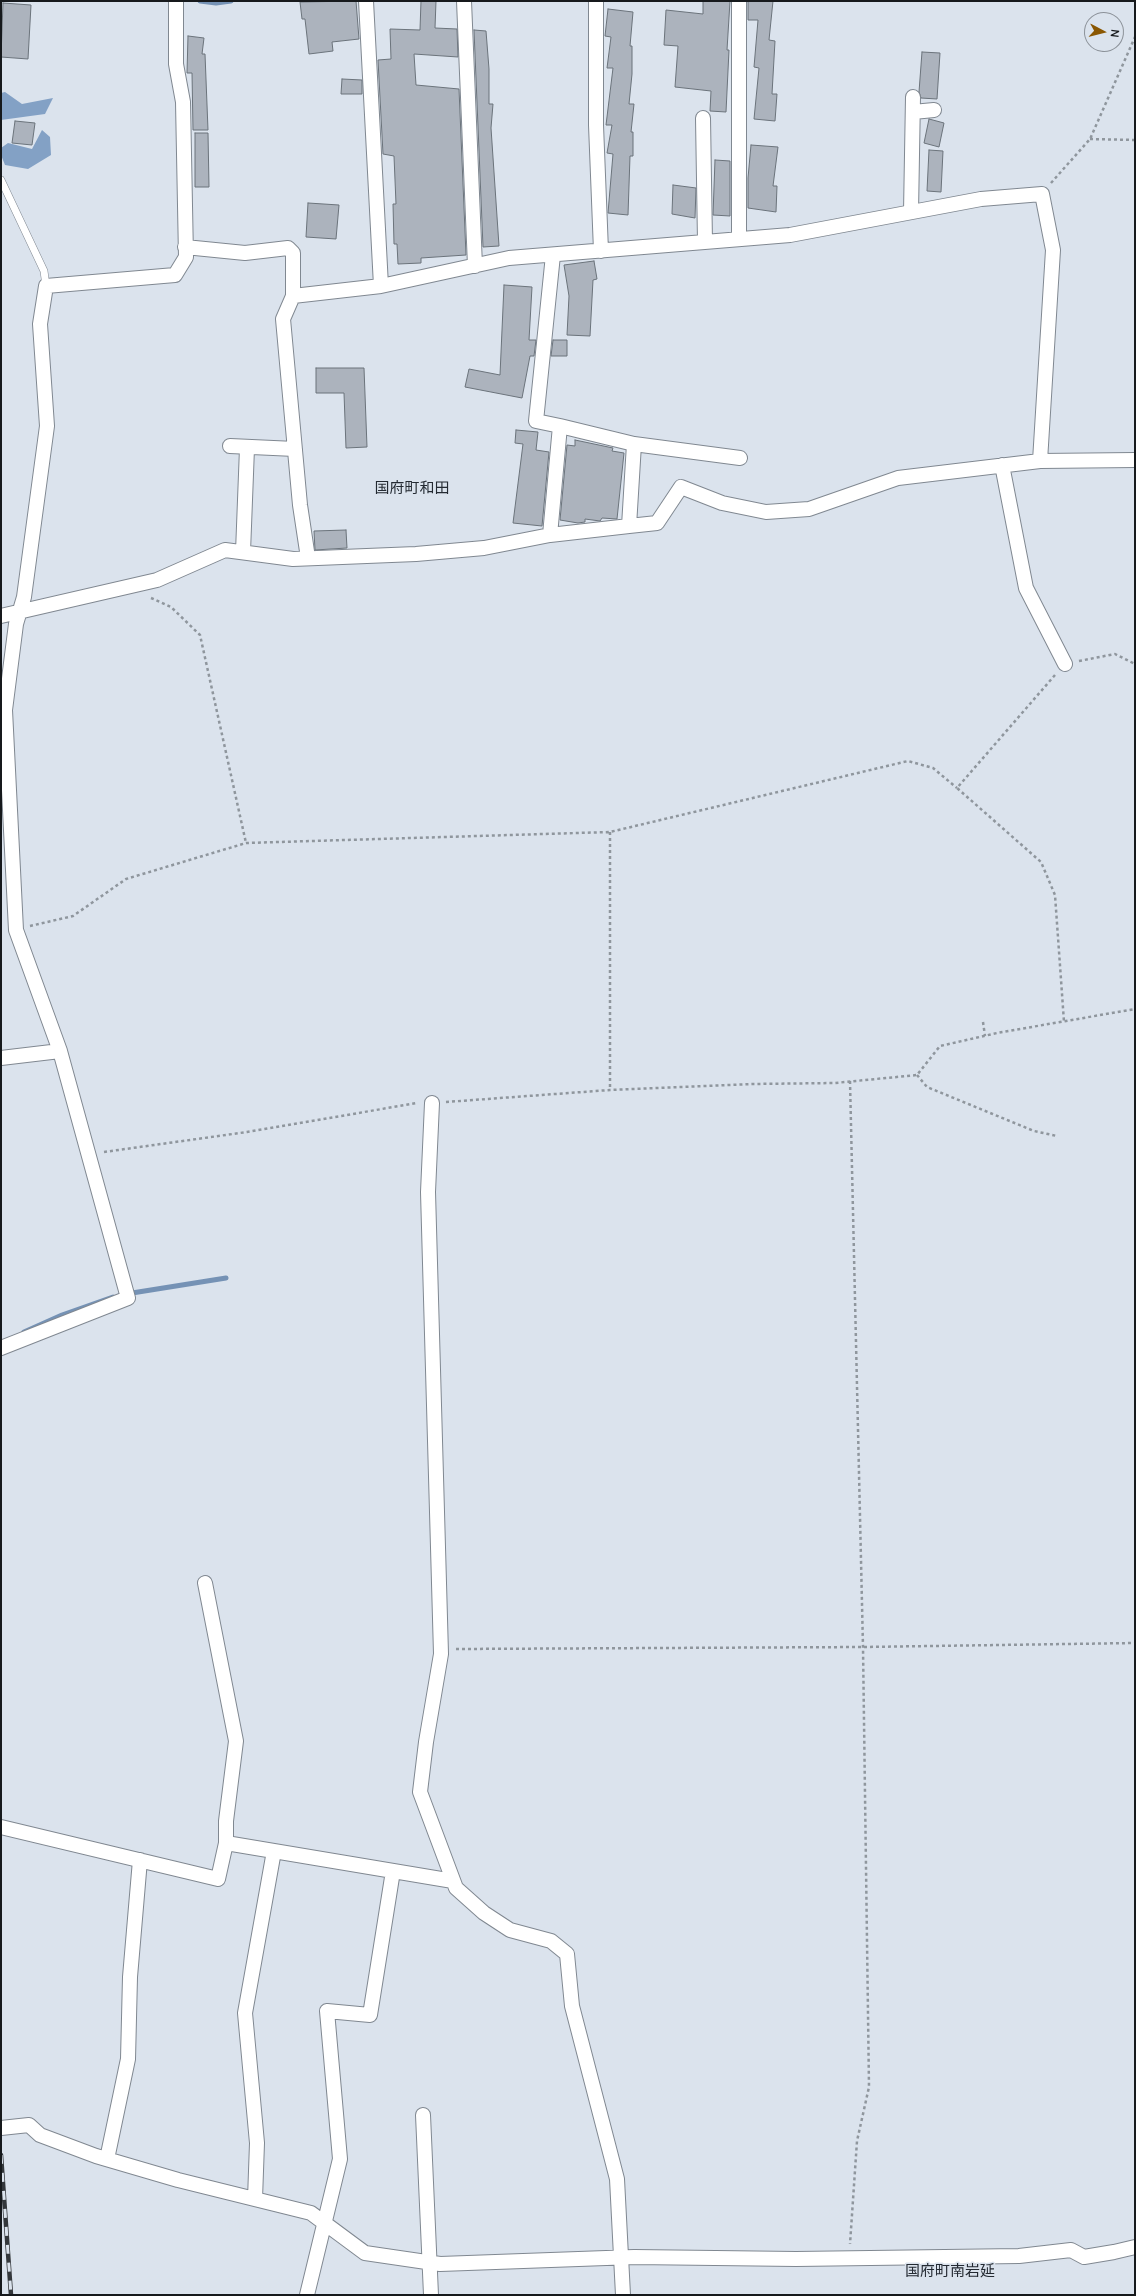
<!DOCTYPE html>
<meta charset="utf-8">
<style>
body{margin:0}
#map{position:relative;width:1136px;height:2296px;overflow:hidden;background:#dbe3ed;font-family:Manrope,sans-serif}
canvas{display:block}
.frame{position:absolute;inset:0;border:2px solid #16191c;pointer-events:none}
.north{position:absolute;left:1084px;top:12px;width:40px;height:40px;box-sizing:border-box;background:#dbe3ed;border:1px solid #8c9299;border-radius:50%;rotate:97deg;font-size:11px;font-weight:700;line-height:16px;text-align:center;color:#16191c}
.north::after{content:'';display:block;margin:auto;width:14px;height:18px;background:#8a5702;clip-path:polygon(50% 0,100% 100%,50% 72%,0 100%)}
</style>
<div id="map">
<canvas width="1136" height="2296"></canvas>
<div class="frame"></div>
<div class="north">N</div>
</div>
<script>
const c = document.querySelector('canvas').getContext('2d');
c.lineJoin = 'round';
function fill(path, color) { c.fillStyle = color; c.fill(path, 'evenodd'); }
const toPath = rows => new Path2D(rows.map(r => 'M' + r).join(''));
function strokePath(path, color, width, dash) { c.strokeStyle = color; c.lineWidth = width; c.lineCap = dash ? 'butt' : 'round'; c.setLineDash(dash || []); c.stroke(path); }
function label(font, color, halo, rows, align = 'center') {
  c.font = font + ' Manrope,"Noto Sans JP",sans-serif'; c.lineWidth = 3; c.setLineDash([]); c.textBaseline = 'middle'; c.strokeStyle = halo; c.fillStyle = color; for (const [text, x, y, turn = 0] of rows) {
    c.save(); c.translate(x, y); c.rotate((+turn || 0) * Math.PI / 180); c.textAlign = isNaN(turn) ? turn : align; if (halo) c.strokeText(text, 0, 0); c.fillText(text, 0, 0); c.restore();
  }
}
fill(toPath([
 [5,92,22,104,53,98,45,114,1,120,1,93],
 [42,130,50,137,51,155,28,169,5,165,1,155,1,148,8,143,32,149]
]), '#83a1c5');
strokePath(toPath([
 [200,1,216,3,231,1],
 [132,1293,226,1278],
 [24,1332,62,1315,113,1297]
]), '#7592b5', 5);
const building = toPath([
 [356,1,359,39,332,42,333,51,309,54,305,19,302,19,300,2,356,1],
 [421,1,436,1,435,28,457,29,458,57,414,54,416,85,459,89,466,255,421,258,421,263,398,264,397,244,394,244,393,204,396,204,394,156,383,154,378,60,391,59,390,29,420,30,421,1],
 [703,1,730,1,727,50,729,50,726,112,710,111,711,91,675,87,678,46,664,45,666,10,703,14,703,1],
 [748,1,773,1,769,40,775,41,772,94,777,94,775,121,754,119,759,68,754,67,758,20,748,20,748,1],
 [3,3,31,5,28,59,1,57,3,3],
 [608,9,633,12,630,46,632,46,632,74,629,104,634,104,631,132,633,132,633,156,630,156,628,215,608,213,613,154,607,153,612,125,606,125,613,68,607,68,611,37,605,36,608,9],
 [474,30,486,31,489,69,489,104,493,104,491,128,499,246,483,247,474,30],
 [188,36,204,38,202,54,205,54,208,130,193,130,192,73,187,73,188,36],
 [922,52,940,53,937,99,921,98,919,92,922,52],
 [342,79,362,80,362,94,341,94,342,79],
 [929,119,944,123,939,147,924,143,929,119],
 [15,121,35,123,32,145,12,143,15,121],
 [195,133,208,133,209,187,195,187,195,133],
 [751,145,778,147,773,186,777,186,776,212,748,208,748,178,751,145],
 [929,150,943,151,941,192,927,191,929,150],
 [715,160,730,161,730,216,713,215,715,160],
 [673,185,696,188,695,218,672,214,673,185],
 [308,203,339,205,336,239,306,237,308,203],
 [594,261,597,279,593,280,590,336,567,335,569,296,564,265,594,261],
 [504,285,532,287,529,340,536,340,534,356,530,356,522,398,465,387,469,369,500,375,504,285],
 [553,340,567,340,567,356,551,356,553,340],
 [316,368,364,368,367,447,346,448,344,393,316,393,316,368],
 [516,430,538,432,536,450,549,452,542,526,513,523,523,444,515,443,516,430],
 [575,440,613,448,612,451,624,453,617,519,602,518,600,521,585,519,585,522,578,523,560,520,567,445,575,446,575,440],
 [346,530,347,548,315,550,314,531,346,530]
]);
fill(building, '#acb3bd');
strokePath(building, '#6b737b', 1);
const service = toPath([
 [1,180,44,271,46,286]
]);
const minor = toPath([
 [366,1,381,286,509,258,790,235,981,199,1042,194,1053,250,1040,461],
 [464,1,475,266],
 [596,1,596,125,601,251],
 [913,112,934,110],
 [703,118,705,242],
 [911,212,913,97],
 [739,239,739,1],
 [185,247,245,253,288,248,293,253,293,296,381,286],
 [553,255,536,421,560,426,550,535,629,526,634,444,560,426],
 [293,296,283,319,300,505,308,558],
 [634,444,740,458],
 [230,446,295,449],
 [1002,465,1026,588,1065,664],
 [629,526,657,523,681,487,722,503,766,512,809,509,898,478,1040,461,1135,460],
 [243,552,247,448],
 [1,616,157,580,225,550,293,559,416,554,484,548,550,535],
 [1,1058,60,1051,16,930,5,710,16,624,24,597,47,426,40,324,46,286,175,275,186,257,183,102,176,64,176,1],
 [432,1103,428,1192,441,1654,426,1742,420,1792,456,1888,484,1913,510,1930,551,1941,567,1954,572,2006,617,2179,623,2295],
 [1,1348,128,1298,60,1051],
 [205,1583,236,1741,226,1821,226,1843],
 [1,1827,218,1879,226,1843,453,1881],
 [423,2115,431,2295],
 [1,2128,29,2125,40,2135,96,2156,178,2180,311,2213,365,2253,440,2264,634,2257,796,2259,1019,2256,1071,2250,1084,2257,1114,2252,1135,2247],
 [107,2159,128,2059,130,1977,140,1860],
 [255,2199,257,2143,245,2013,274,1851],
 [307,2295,340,2159,327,2011,370,2015,393,1871]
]);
strokePath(service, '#808891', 8);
strokePath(minor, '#808891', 16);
strokePath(toPath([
 [1090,139,1135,140],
 [1051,183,1090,139,1135,37],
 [151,598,171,607,200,635,246,843],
 [1079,661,1115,654,1135,664],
 [1055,675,957,788,1041,862,1055,895,1064,1022],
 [610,832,610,1090],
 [30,926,73,916,126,879,246,843,610,832,908,761,933,768,957,788],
 [983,1022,985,1036],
 [917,1075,927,1087,1034,1131,1057,1136],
 [850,1081,863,1647,869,2087,857,2141,850,2244],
 [446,1102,610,1090,753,1084,835,1083,917,1075,940,1046,997,1033,1135,1009],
 [104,1152,247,1132,417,1103],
 [456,1649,863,1647,1135,1643]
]), '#8f969d', 2.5, [3, 3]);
strokePath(service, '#fff', 7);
strokePath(minor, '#fff', 14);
const rail = toPath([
 [1,2155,11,2295]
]);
strokePath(rail, '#33373b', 4.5);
strokePath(rail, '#dbe3ed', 3, [9]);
label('15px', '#242a32', '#dbe3ed', [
 ["国府町和田",412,489],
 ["国府町南岩延",950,2272]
]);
</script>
